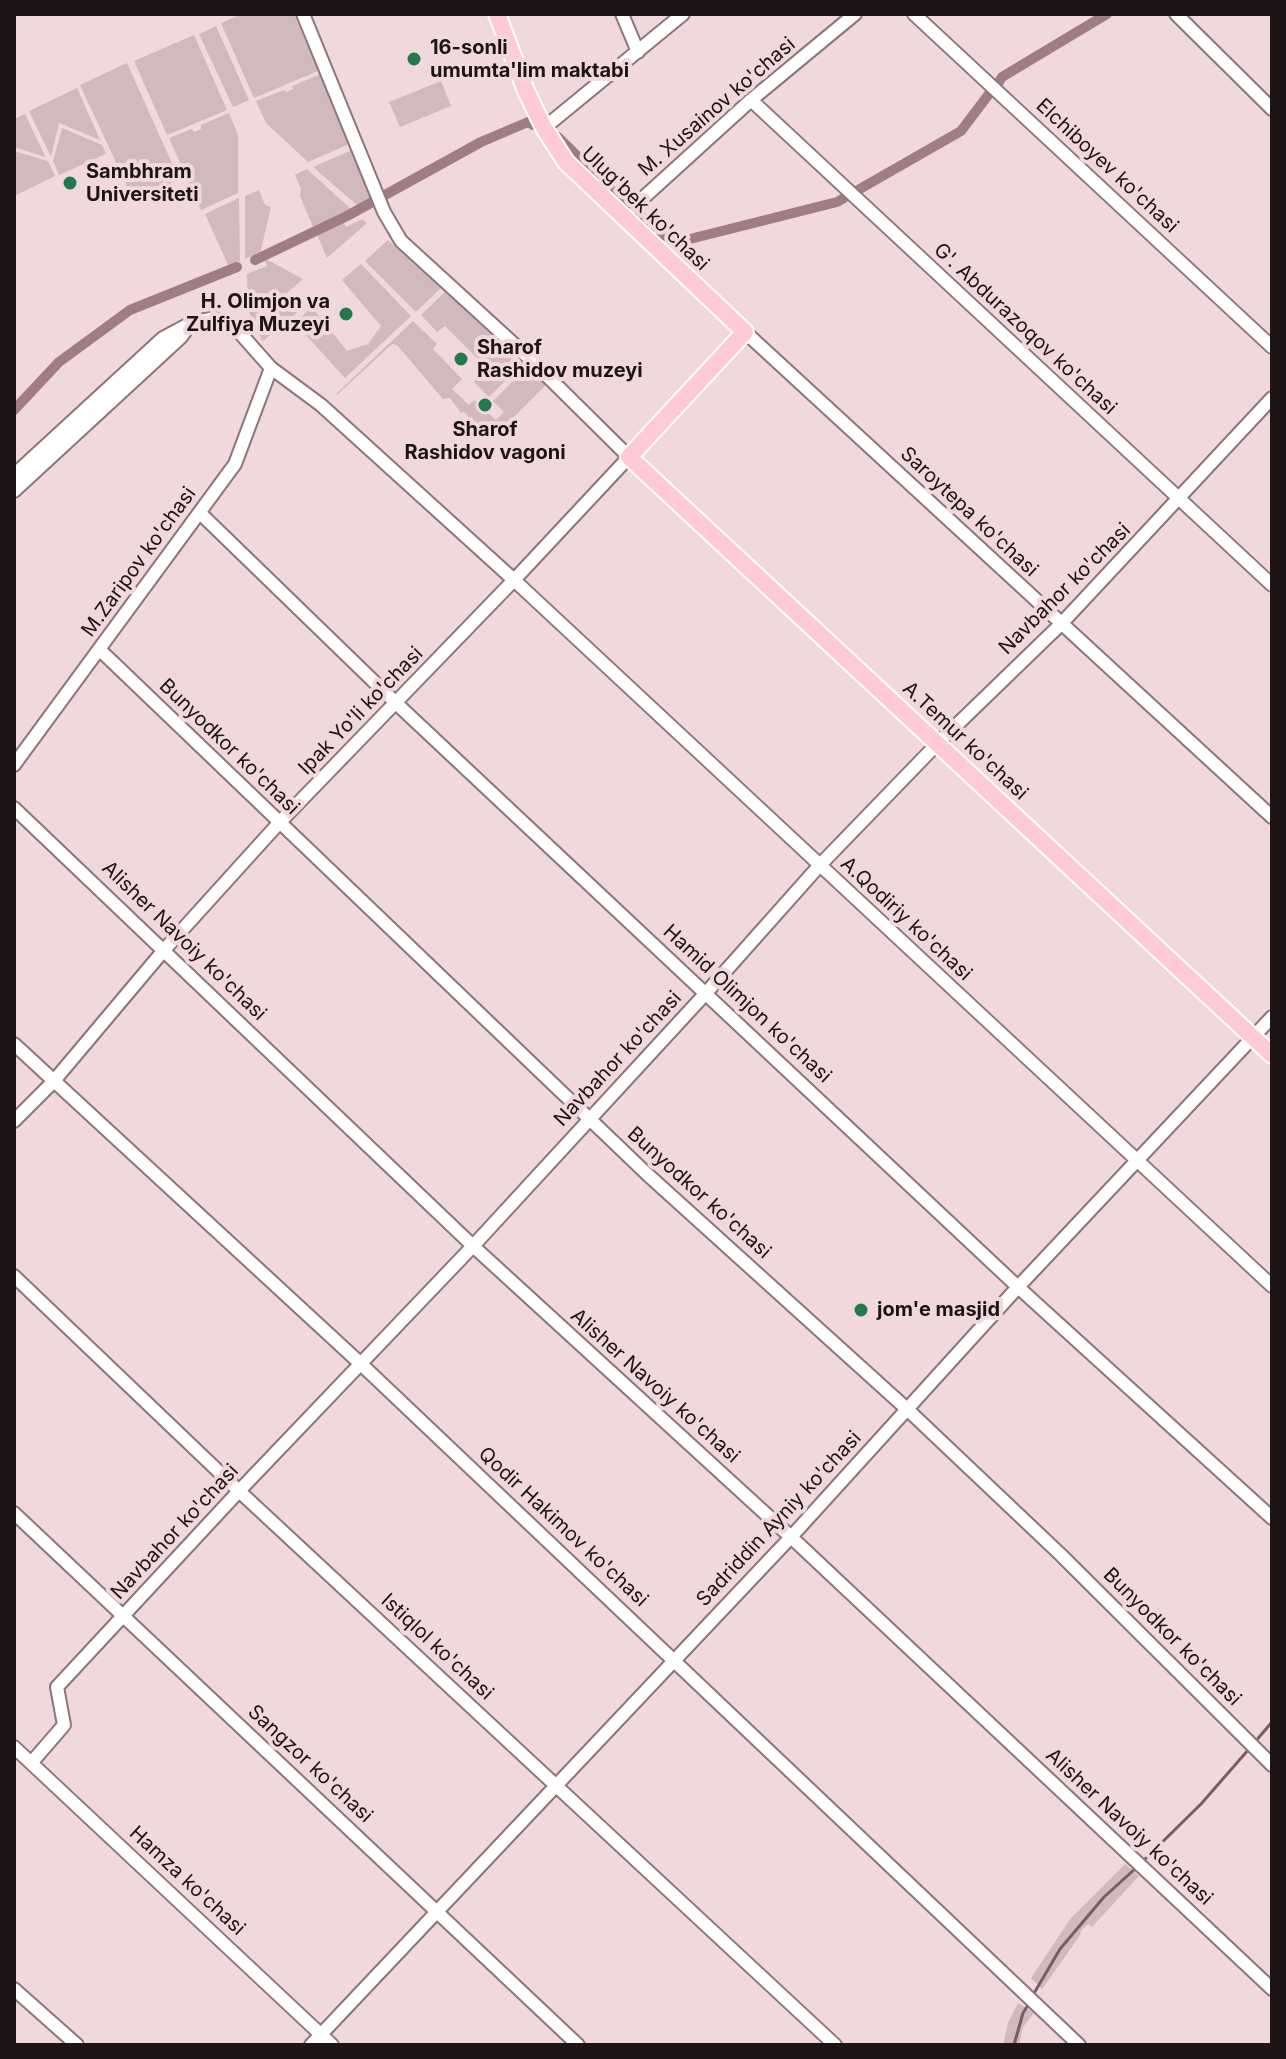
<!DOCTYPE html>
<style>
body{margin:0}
#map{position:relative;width:1286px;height:2059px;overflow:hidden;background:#f0d8dc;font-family:Inter,sans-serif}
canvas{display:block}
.frame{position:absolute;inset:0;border:16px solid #1c1415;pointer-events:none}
</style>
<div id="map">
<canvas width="1286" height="2059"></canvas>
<div class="frame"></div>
</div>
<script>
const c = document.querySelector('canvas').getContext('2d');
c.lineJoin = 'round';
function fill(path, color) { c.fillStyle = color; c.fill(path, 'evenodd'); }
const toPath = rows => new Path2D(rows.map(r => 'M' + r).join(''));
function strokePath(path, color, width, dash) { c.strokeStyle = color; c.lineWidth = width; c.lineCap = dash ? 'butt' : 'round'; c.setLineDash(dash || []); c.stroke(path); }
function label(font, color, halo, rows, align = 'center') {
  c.font = font + ' Inter,sans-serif'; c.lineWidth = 8; c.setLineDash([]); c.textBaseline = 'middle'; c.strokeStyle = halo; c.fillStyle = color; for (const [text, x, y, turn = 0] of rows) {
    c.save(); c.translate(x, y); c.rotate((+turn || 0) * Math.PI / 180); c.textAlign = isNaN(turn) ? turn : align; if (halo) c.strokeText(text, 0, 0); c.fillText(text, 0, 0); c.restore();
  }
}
fill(toPath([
 [242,14,294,14,318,71,254,98,221,23],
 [216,26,249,100,233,107,199,34],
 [194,35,227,110,167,135,134,61],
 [127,63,179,179,134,201,80,85],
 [321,74,349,144,308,162,266,123,256,101,284,90,286,92,293,89,292,86],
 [441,81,451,106,400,127,389,102],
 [77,88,100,140,59,123,51,157,29,111],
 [229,113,238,135,238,193,201,210,169,138,192,129,194,132,201,129,201,125],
 [25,114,45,156,45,157,14,147,14,119],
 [62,128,102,145,106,154,59,175,53,161],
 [352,150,373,197,357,205,313,167],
 [14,151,48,161,55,176,14,196],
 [307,169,351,209,314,229,300,196,301,189,295,175],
 [259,190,265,205,271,207,260,254,258,253,245,259,245,196],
 [239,198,240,261,229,267,205,214],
 [362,219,367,223,327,258,316,232,342,220,346,227],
 [388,240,441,288,416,312,365,261],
 [264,258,303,279,253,322,248,309,247,274,267,266],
 [361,264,411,316,345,378,295,323,312,307,347,351,368,344,381,326,342,280],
 [445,292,523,363,489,397,474,382,487,368,445,326,437,332,421,315],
 [291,297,301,309,263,341,255,328],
 [413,321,437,344,433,349,462,379,452,389,469,405,474,400,496,420,504,412,493,401,527,367,546,385,491,440,478,424,475,424,464,412,461,413,450,398,443,399,397,345,392,344,337,395,336,394],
 [1125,1864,1139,1876,1092,1927,1088,1924,1080,1932,1081,1934,1042,1989,1031,1978,1070,1919],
 [1018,2003,1034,2013,1023,2027,1019,2045,1003,2045,1008,2023]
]), '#d2b9bd');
strokePath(toPath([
 [1254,1743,1272,1722],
 [1141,1863,1201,1804,1249,1749],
 [1033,1995,1060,1949,1104,1897,1136,1868],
 [1014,2045,1023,2013,1030,2002]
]), '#785e62', 3);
strokePath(toPath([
 [999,82,1002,77,1107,14],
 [558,137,627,205],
 [858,190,961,131,989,94],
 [640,215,665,236,678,242,837,202,844,198],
 [255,260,347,216,481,142,528,122,533,125],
 [14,410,59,362,130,310,237,267]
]), '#9f7d83', 10);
const minor = toPath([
 [622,14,638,52],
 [914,14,1272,347],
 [1176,14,1272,109],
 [751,100,1272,585],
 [544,128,683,14],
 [642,199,751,100,855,14],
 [745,332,1272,817],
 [14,475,163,338,191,323,213,318,240,333,271,368,321,405,514,580,629,457,529,358,401,241,384,212,303,14],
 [14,491,181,337,189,326],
 [200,513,397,704,1018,1287,1272,1518],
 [100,650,647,1174,908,1410,1061,1555,1272,1765],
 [14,765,235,464,271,368],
 [14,808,473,1246,791,1537,1272,1989],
 [14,1044,362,1365,1079,2045],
 [14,1121,53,1082,164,950,279,823,514,580,1272,1286],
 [14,1276,239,1491,835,2045],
 [14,1513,578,2045],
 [14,1747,332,2045],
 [32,1762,64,1725,57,1687,239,1491,473,1246,706,993,819,866,938,743,1061,624,1272,398],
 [14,1989,77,2045],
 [311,2045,791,1537,1018,1287,1272,1017]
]);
const major = toPath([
 [497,14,526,91,544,128,566,162,745,332,629,457,1272,1055]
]);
strokePath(minor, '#8c767a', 16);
strokePath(major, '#fff', 20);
strokePath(minor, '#fff', 12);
strokePath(major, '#fecad5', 16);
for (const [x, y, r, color] of [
 [414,59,8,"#22794c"],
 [70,183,8,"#22794c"],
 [346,314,8,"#22794c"],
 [461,359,8,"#22794c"],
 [485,405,8,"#22794c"],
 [861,1310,8,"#22794c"]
]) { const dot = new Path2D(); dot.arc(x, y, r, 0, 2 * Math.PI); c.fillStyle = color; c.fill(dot); strokePath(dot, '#f0d8dc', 3); }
label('bold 20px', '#1c1415', '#f0d8dc', [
 ["16-sonli",430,48],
 ["umumta'lim maktabi",430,71],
 ["Sambhram",86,172],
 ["Universiteti",86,195],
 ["H. Olimjon va",330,302,"right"],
 ["Zulfiya Muzeyi",330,325,"right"],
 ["Sharof",477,348],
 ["Rashidov muzeyi",477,371],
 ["Sharof",485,430,"center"],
 ["Rashidov vagoni",485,453,"center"],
 ["jom'e masjid",877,1310]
], 'left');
label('20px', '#1c1415', '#f0d8dc', [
 ["M. Xusainov ko'chasi",717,107,-41],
 ["Elchiboyev ko'chasi",1107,166,43],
 ["Ulug'bek ko'chasi",645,209,44],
 ["G'. Abdurazoqov ko'chasi",1025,329,43],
 ["Saroytepa ko'chasi",969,512,43],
 ["M.Zaripov ko'chasi",139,562,-54],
 ["Navbahor ko'chasi",1065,589,-45],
 ["Ipak Yo'li ko'chasi",361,711,-46],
 ["A.Temur ko'chasi",965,741,43],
 ["Bunyodkor ko'chasi",229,747,44],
 ["A.Qodiriy ko'chasi",906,919,43],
 ["Alisher Navoiy ko'chasi",184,941,44],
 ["Hamid Olimjon ko'chasi",747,1004,43],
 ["Navbahor ko'chasi",618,1059,-47],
 ["Bunyodkor ko'chasi",699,1193,42],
 ["Alisher Navoiy ko'chasi",655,1386,42],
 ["Sadriddin Ayniy ko'chasi",779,1519,-47],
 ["Qodir Hakimov ko'chasi",563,1527,43],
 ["Navbahor ko'chasi",175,1532,-47],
 ["Bunyodkor ko'chasi",1172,1637,45],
 ["Istiqlol ko'chasi",437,1647,43],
 ["Sangzor ko'chasi",310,1764,43],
 ["Alisher Navoiy ko'chasi",1129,1827,43],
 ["Hamza ko'chasi",187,1881,43]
]);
</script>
